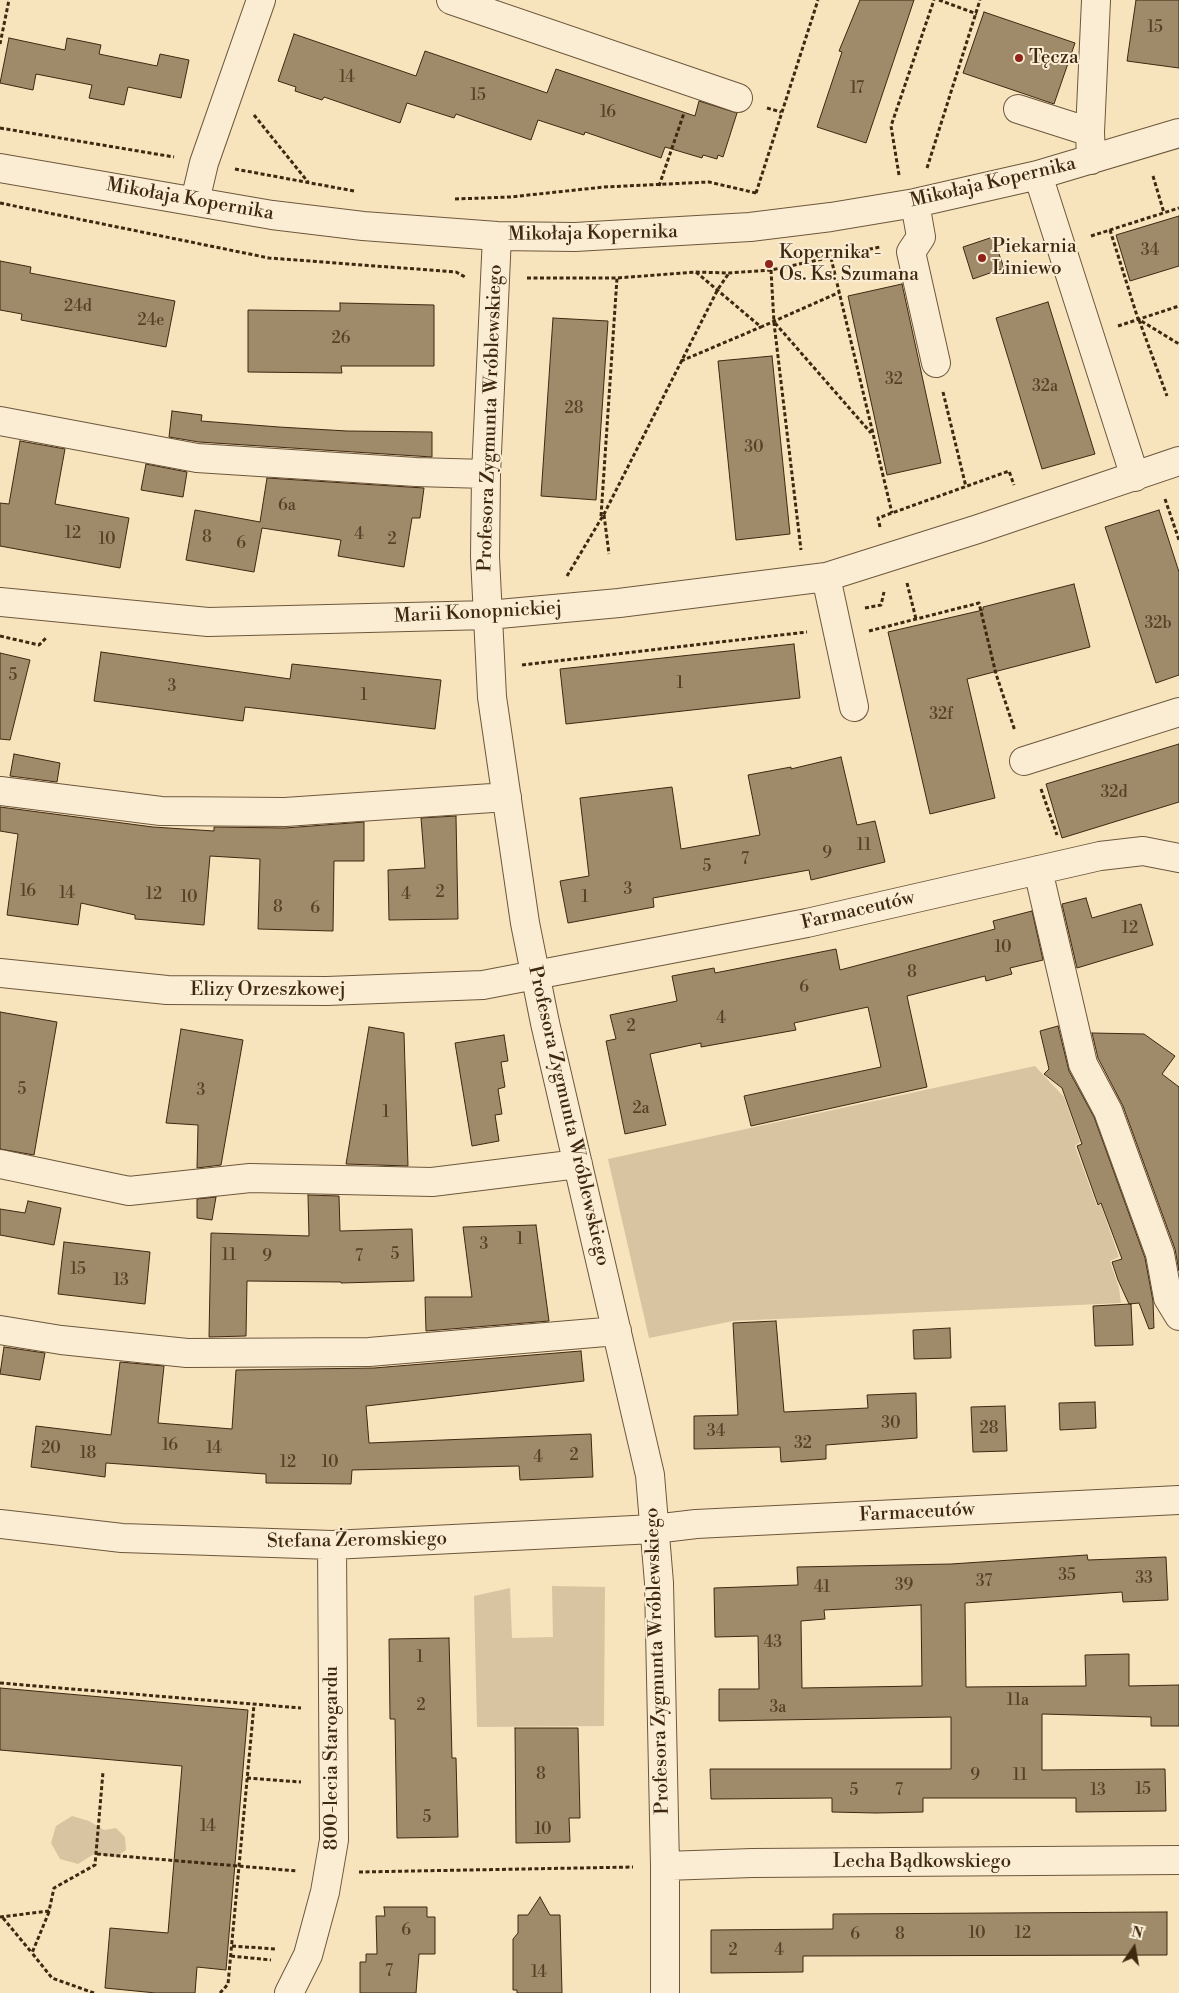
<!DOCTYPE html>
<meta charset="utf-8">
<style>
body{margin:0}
#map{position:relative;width:1179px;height:1993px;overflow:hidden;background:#f7e4bd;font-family:"Libre Bodoni",serif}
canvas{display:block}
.north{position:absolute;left:1109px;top:1923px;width:50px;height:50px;-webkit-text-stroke:4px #faedd4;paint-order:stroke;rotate:12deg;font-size:14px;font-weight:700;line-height:20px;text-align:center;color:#3f2810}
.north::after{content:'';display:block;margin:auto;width:18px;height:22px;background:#3f2810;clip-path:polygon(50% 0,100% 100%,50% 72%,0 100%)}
</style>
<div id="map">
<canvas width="1179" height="1993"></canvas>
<div class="north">N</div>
</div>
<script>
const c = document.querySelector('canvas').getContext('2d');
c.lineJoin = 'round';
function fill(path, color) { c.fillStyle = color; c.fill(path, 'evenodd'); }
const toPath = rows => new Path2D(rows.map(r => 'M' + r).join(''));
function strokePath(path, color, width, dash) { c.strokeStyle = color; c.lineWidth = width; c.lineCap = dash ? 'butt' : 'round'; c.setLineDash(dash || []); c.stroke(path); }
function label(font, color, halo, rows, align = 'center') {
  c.font = font + ' "Libre Bodoni",serif'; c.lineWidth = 4; c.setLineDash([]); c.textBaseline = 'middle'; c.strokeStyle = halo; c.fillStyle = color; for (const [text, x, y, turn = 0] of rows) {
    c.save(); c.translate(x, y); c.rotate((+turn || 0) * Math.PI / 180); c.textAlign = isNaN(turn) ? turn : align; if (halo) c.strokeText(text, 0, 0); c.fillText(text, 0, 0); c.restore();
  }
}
fill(toPath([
 [1035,1066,1064,1097,1080,1142,1075,1146,1097,1206,1101,1205,1119,1257,1110,1261,1119,1288,1121,1303,733,1321,649,1338,608,1159],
 [552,1586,605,1587,604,1726,477,1727,474,1596,510,1588,512,1638,553,1637],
 [72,1816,89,1821,104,1830,116,1828,125,1837,126,1850,116,1857,94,1854,78,1864,60,1859,51,1843,56,1826]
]), '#d8c4a0');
const building = toPath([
 [860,0,914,0,866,143,817,127,842,52,839,51,860,0],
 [1136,0,1179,0,1179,68,1127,61,1136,0],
 [984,12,1075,43,1054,104,963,73,984,12],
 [294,34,416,76,425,51,547,93,556,69,695,116,699,101,737,113,723,157,718,155,717,159,703,155,702,158,665,147,661,158,585,132,584,135,538,120,531,140,456,114,454,118,407,103,400,123,324,97,322,100,295,91,296,87,278,81,294,34],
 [9,38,65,50,67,38,101,45,99,54,157,66,160,54,189,60,181,98,128,87,124,105,89,98,92,85,36,74,33,90,0,83,9,38],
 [1179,216,1179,266,1130,281,1116,235,1179,216],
 [993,237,1004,268,973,279,963,247,993,237],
 [0,261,31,267,30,273,175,301,166,347,21,320,22,314,0,310,0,261],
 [902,284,941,463,887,475,848,296,902,284],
 [1048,302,1095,454,1042,469,996,318,1048,302],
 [340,303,434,305,434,366,341,366,342,373,248,372,248,310,340,311,340,303],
 [553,318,608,321,596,500,541,496,553,318],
 [772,356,790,534,736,540,718,361,772,356],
 [172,411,202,415,201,421,279,427,347,431,432,432,432,457,199,442,169,437,172,411],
 [20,441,65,449,55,504,129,518,120,568,0,546,0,503,9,504,20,441],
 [146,464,187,472,183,497,141,490,146,464],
 [267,478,424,488,420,518,412,518,404,567,338,556,341,540,262,528,254,572,186,560,195,510,260,522,267,478],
 [1159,510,1179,572,1179,675,1156,683,1105,527,1159,510],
 [1074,584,1090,647,967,679,995,798,930,814,888,632,983,610,983,607,1074,584],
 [794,644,800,698,566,724,560,669,794,644],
 [101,652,290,679,292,664,441,680,435,729,245,707,243,721,94,701,101,652],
 [0,653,30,660,10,740,0,739,0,653],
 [1179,744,1179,802,1062,838,1046,784,1179,744],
 [14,754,60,763,57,782,10,776,14,754],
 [841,757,857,825,875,821,885,862,811,880,809,870,653,898,654,907,568,923,560,881,589,876,580,798,672,787,681,849,760,835,748,775,791,767,791,769,841,757],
 [0,807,153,827,214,831,214,827,285,828,364,822,364,861,334,861,333,931,258,929,260,859,210,856,204,925,135,919,135,915,81,903,78,925,7,915,18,834,0,831,0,807],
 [456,816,458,919,389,920,388,870,425,868,421,818,456,816],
 [1086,898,1092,918,1141,904,1153,945,1077,968,1062,904,1086,898],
 [1032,911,1043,960,1010,968,1012,974,986,981,985,976,907,996,927,1087,751,1126,744,1096,881,1067,868,1007,794,1023,796,1030,701,1047,701,1043,650,1054,666,1125,625,1134,606,1041,616,1039,610,1015,677,1001,672,976,714,968,715,973,836,949,840,970,995,929,993,921,1032,911],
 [0,1012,57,1022,34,1155,0,1149,0,1012],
 [1058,1026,1069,1071,1094,1117,1145,1258,1153,1301,1154,1328,1149,1329,1139,1303,1129,1304,1118,1280,1112,1262,1122,1259,1101,1203,1098,1205,1077,1146,1082,1144,1062,1088,1044,1074,1049,1069,1040,1031,1058,1026],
 [369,1027,404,1033,408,1166,346,1164,369,1027],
 [181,1029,243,1040,221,1165,197,1168,198,1125,166,1123,181,1029],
 [1092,1033,1144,1034,1175,1056,1162,1074,1179,1087,1179,1271,1175,1249,1123,1106,1098,1058,1092,1033],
 [504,1035,508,1061,501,1062,505,1087,498,1089,502,1114,495,1115,499,1141,472,1146,455,1043,504,1035],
 [308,1195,339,1196,340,1231,412,1229,414,1281,341,1283,341,1282,247,1281,246,1336,209,1337,211,1233,309,1236,308,1195],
 [216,1197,212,1220,197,1218,197,1199,216,1197],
 [28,1201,61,1208,54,1245,0,1235,0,1209,25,1213,28,1201],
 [536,1225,549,1321,426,1331,425,1297,472,1297,463,1227,536,1225],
 [64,1242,150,1252,145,1304,58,1294,64,1242],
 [1131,1304,1133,1345,1095,1346,1093,1306,1131,1304],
 [776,1321,784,1412,868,1408,867,1395,916,1393,917,1438,826,1445,826,1459,781,1462,780,1447,694,1449,694,1416,738,1415,733,1323,776,1321],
 [950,1328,951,1358,914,1359,913,1330,950,1328],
 [4,1347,45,1353,40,1380,0,1374,4,1347],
 [581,1351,584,1381,366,1406,369,1443,591,1434,593,1477,520,1480,519,1466,352,1470,351,1484,266,1483,266,1474,190,1469,106,1463,105,1477,31,1467,36,1426,111,1435,120,1362,164,1366,158,1423,232,1429,236,1370,374,1368,581,1351],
 [1095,1402,1096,1428,1060,1430,1059,1403,1095,1402],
 [1005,1406,1007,1451,973,1452,971,1407,1005,1406],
 [1087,1555,1088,1560,1166,1557,1168,1600,1123,1602,1122,1592,965,1603,966,1687,1086,1686,1085,1655,1129,1654,1129,1686,1179,1685,1179,1726,1151,1726,1151,1717,1042,1714,1042,1770,1165,1769,1166,1811,1076,1812,1076,1798,923,1798,923,1812,876,1813,832,1812,832,1798,711,1799,710,1769,951,1769,951,1717,719,1721,719,1689,759,1689,758,1636,715,1637,714,1588,798,1585,797,1567,951,1564,1087,1555],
 [921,1605,922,1686,802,1688,801,1621,825,1619,824,1610,921,1605],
 [449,1638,452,1758,456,1758,458,1837,397,1838,395,1719,390,1719,389,1639,449,1638],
 [0,1688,248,1710,226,1970,197,1967,195,1993,156,1993,105,1988,110,1928,168,1933,182,1766,0,1750,0,1688],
 [515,1728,578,1728,580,1818,569,1818,570,1842,516,1843,515,1728],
 [540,1897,550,1915,560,1915,562,1993,517,1993,517,1990,513,1990,513,1939,518,1933,518,1915,528,1915,540,1897],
 [384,1907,427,1907,427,1917,435,1917,435,1954,419,1954,416,1993,360,1993,360,1962,366,1962,366,1954,377,1954,376,1916,385,1916,384,1907],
 [1167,1912,1167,1955,803,1956,803,1972,711,1973,711,1930,833,1929,833,1914,1167,1912]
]);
fill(building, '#9f8a6a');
strokePath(building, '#3f2810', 1);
const minor = toPath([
 [451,0,738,98],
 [1018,109,1090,132],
 [1091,160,1090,132,1096,0],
 [0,168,272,215,363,226,497,236,575,237,750,227,831,217,915,203,1038,175,1179,133],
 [1038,175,1135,477],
 [195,201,204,163,261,0],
 [915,203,921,237,911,252,936,363],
 [497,236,486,474,485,557,492,697,525,923,545,1023,650,1475,659,1583,665,1866,665,1993],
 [0,421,197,458,416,472,486,474],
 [826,577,854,707],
 [0,602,208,622,488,615,619,603,826,577,978,529,1179,461],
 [1024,761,1179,712],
 [0,791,161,811,285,812,507,797],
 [1038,870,1083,1064,1108,1111,1160,1254,1168,1298,1179,1316],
 [0,973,167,990,327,991,483,985,807,923,1100,856,1143,851,1179,858],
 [0,1164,129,1191,250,1178,432,1182,578,1164],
 [0,1330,61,1340,187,1353,369,1352,617,1331],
 [0,1524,122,1538,332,1545,654,1529,696,1524,1179,1500],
 [665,1866,752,1863,1179,1860],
 [289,1993,308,1955,325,1892,334,1840,332,1545]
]);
strokePath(minor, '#6d573b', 30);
strokePath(toPath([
 [939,0,977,14],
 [0,44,9,0],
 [767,108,781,112],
 [254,115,308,182],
 [0,128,174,157],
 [927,168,980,0],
 [235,169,354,191],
 [899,175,891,126,934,0],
 [1153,176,1164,213],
 [659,186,684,113],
 [756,193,818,0],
 [455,199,510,197,604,187,709,182,756,193],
 [0,203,269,258,456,272,465,277],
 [1110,230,1138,319,1179,344],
 [1091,236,1179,208],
 [831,258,892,513],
 [771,270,774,323,801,550],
 [696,272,761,327,840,292],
 [527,278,617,278,695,272,729,273,771,270,880,247],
 [1139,320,1167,396],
 [775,323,871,433],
 [1118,326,1179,306],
 [681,361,761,327],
 [943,392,966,487],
 [1165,499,1179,540],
 [604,515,609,554],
 [601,516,617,278],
 [880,527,878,518,1009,471,1014,485],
 [567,576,604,514,718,289,729,273],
 [907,583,916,619],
 [865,608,881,605,884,592],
 [869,631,979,603,996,674,1015,731],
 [0,636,39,645,46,638],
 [522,665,807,632],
 [1041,789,1057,835],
 [0,1683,301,1708],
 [247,1778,301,1782],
 [97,1854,297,1871],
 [359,1872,633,1867],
 [49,1912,32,1953,52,1978,94,1993],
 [0,1917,49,1911,54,1888,95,1865,103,1772],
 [3,1918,32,1953],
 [232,1946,276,1949],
 [231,1956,271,1960],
 [220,1993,228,1984,254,1705]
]), '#3f2810', 3, [4, 2.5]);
strokePath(minor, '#faedd4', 28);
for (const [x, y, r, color] of [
 [1019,58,5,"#8f2418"],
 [982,258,5,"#8f2418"],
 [769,264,5,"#8f2418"]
]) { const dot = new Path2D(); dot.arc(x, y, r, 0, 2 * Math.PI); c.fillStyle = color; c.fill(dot); strokePath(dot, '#faedd4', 2); }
label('16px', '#574026', null, [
 ["15",1155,28],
 ["14",347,78],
 ["17",857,89],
 ["15",478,96],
 ["16",608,113],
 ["34",1150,251],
 ["24d",78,307],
 ["24e",151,321],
 ["26",341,339],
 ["32",894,380],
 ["32a",1045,387],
 ["28",574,409],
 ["30",754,448],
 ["6a",287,506],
 ["12",73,534],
 ["4",359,535],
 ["8",207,538],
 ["10",107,540],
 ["2",392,540],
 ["6",241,544],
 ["32b",1158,624],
 ["5",13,676],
 ["1",680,684],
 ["3",172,687],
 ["1",364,696],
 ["32f",941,715],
 ["32d",1114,793],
 ["11",864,846],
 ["9",827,854],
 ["7",745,860],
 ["5",707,867],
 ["3",628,890],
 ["16",28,892],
 ["2",440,893],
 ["14",67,894],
 ["12",154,895],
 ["4",406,895],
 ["10",189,898],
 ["1",585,898],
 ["8",278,908],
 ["6",315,909],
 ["12",1130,929],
 ["10",1003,948],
 ["8",912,973],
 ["6",804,988],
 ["4",721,1019],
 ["2",631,1027],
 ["5",22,1090],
 ["3",201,1091],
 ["2a",641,1109],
 ["1",386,1113],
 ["1",520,1240],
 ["3",484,1245],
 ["5",395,1255],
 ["11",229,1256],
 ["9",267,1257],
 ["7",359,1257],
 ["15",78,1270],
 ["13",121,1281],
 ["30",891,1424],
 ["28",989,1429],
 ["34",716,1432],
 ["32",803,1444],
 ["16",170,1446],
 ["20",51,1449],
 ["14",214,1449],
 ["18",88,1454],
 ["2",574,1456],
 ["4",538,1458],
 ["12",288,1463],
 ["10",330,1463],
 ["35",1067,1576],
 ["33",1144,1579],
 ["37",984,1582],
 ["39",904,1586],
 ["41",822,1588],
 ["43",773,1643],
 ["1",420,1658],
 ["11a",1018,1701],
 ["2",421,1706],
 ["3a",778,1708],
 ["8",541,1775],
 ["9",975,1776],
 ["11",1020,1776],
 ["15",1143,1790],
 ["5",854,1791],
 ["7",899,1791],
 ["13",1098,1791],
 ["5",427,1818],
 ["14",208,1827],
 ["10",543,1830],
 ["6",406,1931],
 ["10",977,1934],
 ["12",1023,1934],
 ["6",855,1935],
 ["8",900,1935],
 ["2",733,1951],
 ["4",779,1951],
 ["7",389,1972],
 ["14",539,1973]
]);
label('19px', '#3f2810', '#faedd4', [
 ["Tęcza",1029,58],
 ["Piekarnia",992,247],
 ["Liniewo",992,269],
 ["Kopernika -",779,253],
 ["Os. Ks. Szumana",779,275]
], 'left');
label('19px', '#3f2810', '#faedd4', [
 ["Mikołaja Kopernika",993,183,-13],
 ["Mikołaja Kopernika",190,200,10],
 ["Mikołaja Kopernika",593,234,-1],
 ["Profesora Zygmunta Wróblewskiego",491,418,-88],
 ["Marii Konopnickiej",478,613,-3],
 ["Farmaceutów",858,911,-13],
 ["Elizy Orzeszkowej",268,990],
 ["Profesora Zygmunta Wróblewskiego",568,1116,77],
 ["Farmaceutów",917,1513,-3],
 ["Stefana Żeromskiego",357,1541,-1],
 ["Profesora Zygmunta Wróblewskiego",658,1661,-92],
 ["800-lecia Starogardu",332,1758,-90],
 ["Lecha Bądkowskiego",922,1862]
]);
</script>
